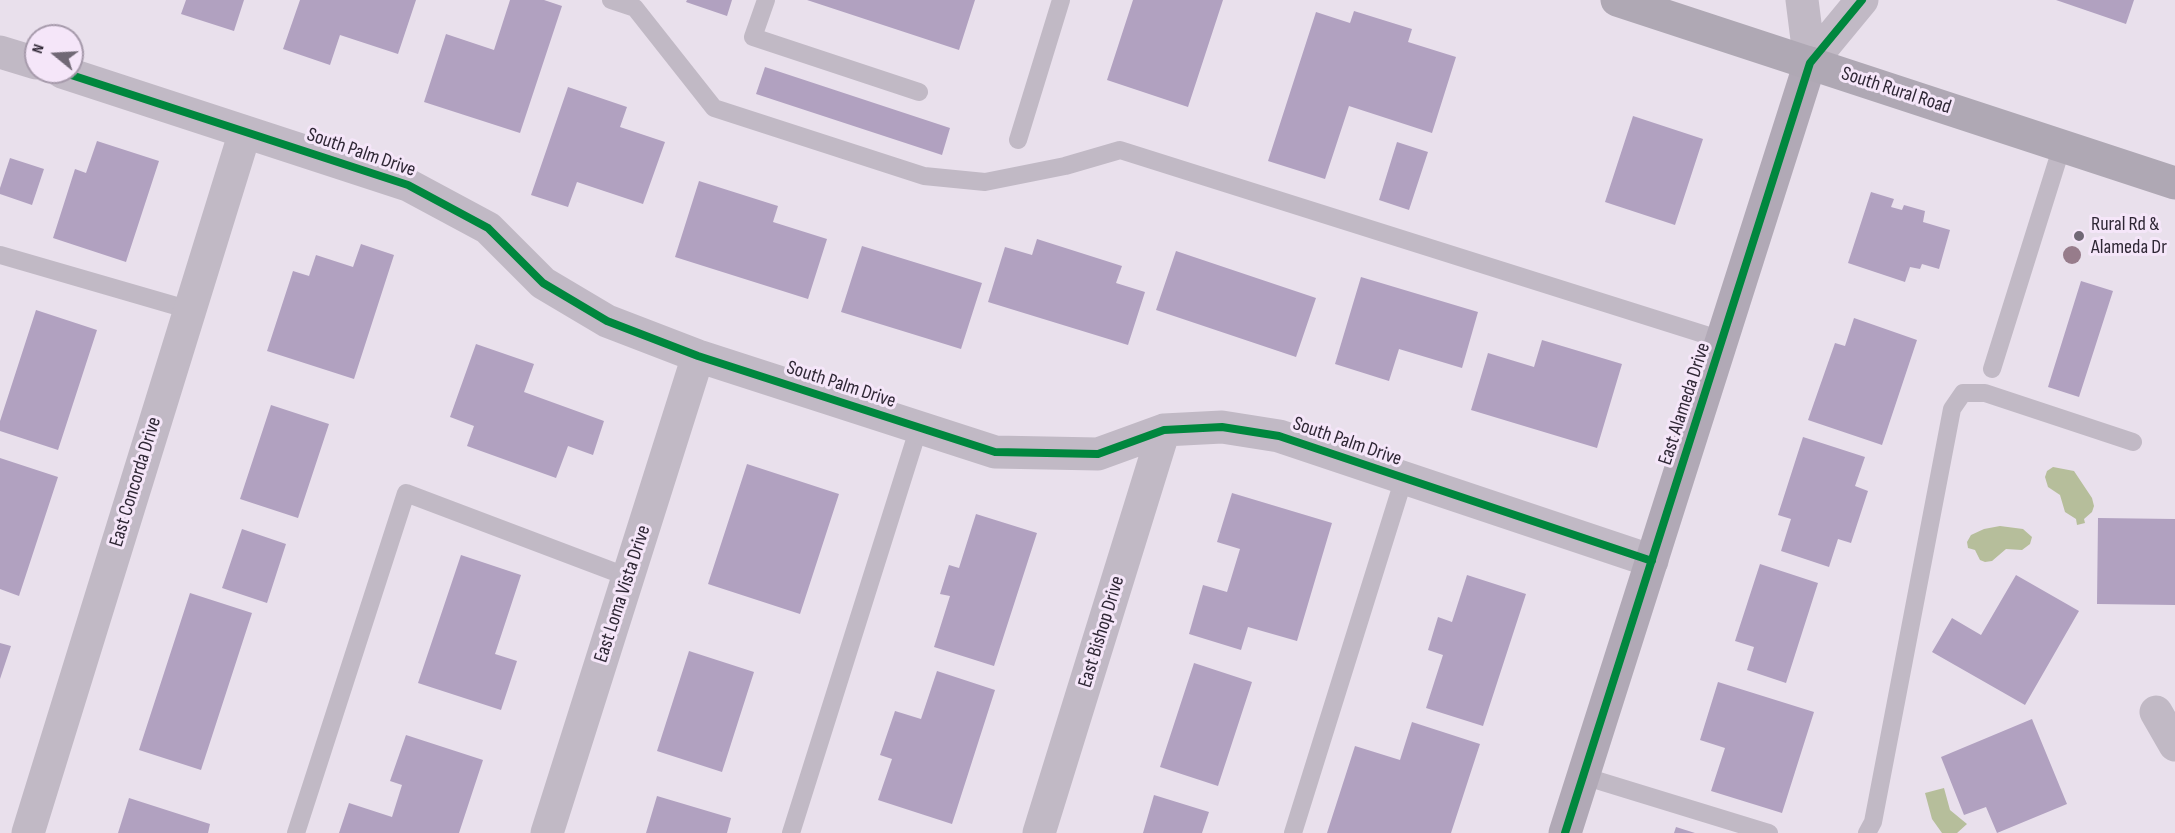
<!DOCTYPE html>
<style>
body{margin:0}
#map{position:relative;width:2175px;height:833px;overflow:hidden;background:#e9e0ec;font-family:"Sofia Sans Condensed",sans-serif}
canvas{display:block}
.north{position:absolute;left:24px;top:24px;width:60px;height:60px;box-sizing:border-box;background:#f5e6f9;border:2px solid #a69aab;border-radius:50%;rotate:288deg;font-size:16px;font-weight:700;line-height:24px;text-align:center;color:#2f2735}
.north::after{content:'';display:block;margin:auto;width:21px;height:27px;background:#706875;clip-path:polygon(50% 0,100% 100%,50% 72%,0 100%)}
</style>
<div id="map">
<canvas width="2175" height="833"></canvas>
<div class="north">N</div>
</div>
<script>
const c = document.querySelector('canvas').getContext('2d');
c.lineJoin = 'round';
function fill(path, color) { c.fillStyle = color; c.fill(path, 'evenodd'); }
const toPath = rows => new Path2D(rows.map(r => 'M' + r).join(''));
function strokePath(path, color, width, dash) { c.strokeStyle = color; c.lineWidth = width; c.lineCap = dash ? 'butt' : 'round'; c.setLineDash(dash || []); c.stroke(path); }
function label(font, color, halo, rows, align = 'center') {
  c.font = font + ' "Sofia Sans Condensed",sans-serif'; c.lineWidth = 6; c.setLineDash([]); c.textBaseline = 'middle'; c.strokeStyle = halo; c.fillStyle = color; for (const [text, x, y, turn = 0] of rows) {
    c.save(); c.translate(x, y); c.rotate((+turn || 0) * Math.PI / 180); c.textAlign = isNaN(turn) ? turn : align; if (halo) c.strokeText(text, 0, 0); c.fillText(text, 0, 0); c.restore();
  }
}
fill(toPath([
 [2053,467,2074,471,2092,498,2094,506,2092,512,2084,519,2085,523,2077,525,2076,519,2065,512,2060,495,2048,487,2045,477,2047,471],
 [2000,526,2023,529,2032,537,2030,544,2022,550,2006,549,1992,561,1985,562,1980,560,1975,550,1968,548,1967,542,1971,535,1984,529],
 [1944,788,1950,810,1967,824,1957,833,1942,833,1932,819,1925,793]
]), '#b6be9b');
fill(toPath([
 [186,0,244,0,234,31,181,14],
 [300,0,416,0,398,54,340,35,330,65,283,49],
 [510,0,544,0,562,6,520,133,424,102,446,34,494,50],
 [687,0,732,0,727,16,686,2],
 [807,0,975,0,959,50],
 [1133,0,1223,0,1188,107,1107,80],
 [2056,0,2134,0,2126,24],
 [1354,11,1412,29,1408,42,1456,57,1432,133,1349,106,1325,179,1268,161,1316,12,1350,23],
 [765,67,950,128,942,155,756,94],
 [568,87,627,107,620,127,665,142,643,204,577,182,568,207,531,195],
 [1633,116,1703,139,1675,225,1605,202],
 [97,141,159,161,126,262,53,238,75,169,86,173],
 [1397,142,1428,152,1409,210,1379,200],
 [10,158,44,169,32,205,0,194,0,188],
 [699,181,778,206,773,222,827,239,808,299,675,257],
 [1871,192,1894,199,1891,207,1902,210,1904,205,1925,211,1923,222,1950,230,1939,269,1922,264,1920,269,1910,267,1905,282,1848,263],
 [1037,239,1122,266,1116,283,1145,292,1128,345,988,302,1005,247,1032,255],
 [361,244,394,255,354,379,267,351,293,271,309,276,316,255,353,267],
 [862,246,982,283,961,349,841,312],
 [1176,251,1316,298,1296,357,1156,310],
 [1361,277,1478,312,1462,368,1399,349,1389,381,1335,364],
 [2081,281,2113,291,2079,397,2048,387],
 [36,310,97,330,58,450,0,431,0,421],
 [1854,318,1917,340,1882,445,1808,420,1835,343,1845,346],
 [1542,340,1622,364,1597,448,1471,410,1488,353,1534,367],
 [476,344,534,364,524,392,604,421,593,455,568,446,556,478,467,446,474,426,450,417],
 [271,405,329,424,298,518,240,499],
 [1803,437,1865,457,1855,486,1868,491,1851,543,1838,539,1829,567,1781,551,1791,519,1778,515],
 [0,458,58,477,19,596,0,589],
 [747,464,839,494,800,614,708,584],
 [1232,493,1332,523,1297,641,1248,627,1241,650,1189,634,1203,585,1227,592,1240,549,1217,542],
 [976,514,1037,533,994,666,934,647,950,596,940,594,949,565,959,568],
 [2098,518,2175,519,2175,605,2097,604],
 [242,529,286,544,267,603,222,588],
 [461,555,521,575,495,654,517,661,501,710,418,683],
 [1760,564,1818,583,1786,683,1747,670,1754,647,1735,641],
 [1467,575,1526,594,1483,726,1426,708,1443,655,1428,650,1438,617,1452,622],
 [2016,575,2079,611,2025,705,1932,652,1952,618,1981,635],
 [190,593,252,613,201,770,139,750],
 [0,643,11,646,0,679],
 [689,651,754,672,722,772,657,751],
 [1194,663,1252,682,1218,786,1160,767],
 [937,671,995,690,952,824,878,800,892,759,880,755,895,711,921,719],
 [1718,682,1814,712,1782,813,1711,791,1725,748,1700,740],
 [2032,719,2067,804,1997,833,1986,807,1964,815,1941,757],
 [1412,722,1480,744,1451,833,1327,833,1355,746,1400,760],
 [406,735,483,760,459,833,339,833,349,803,392,817,402,785,390,781],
 [1154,795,1209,812,1202,833,1143,833],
 [657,796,731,818,727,833,646,833],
 [129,798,210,824,208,833,118,833],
 [1676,827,1695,833,1674,833]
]), '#b1a1c0');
strokePath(toPath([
 [611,0,635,8,714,108,924,176,985,182,1065,166,1120,150,1722,340],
 [766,0,753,37,919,92],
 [1018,140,1061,0],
 [0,255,190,310],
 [1992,369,2062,146],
 [1583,776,1769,833],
 [296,833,406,493,628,577],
 [791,833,919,427],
 [1293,833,1404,478],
 [1867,833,1873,822,1952,409,1963,393,1985,393,2133,442]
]), '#c1b9c5', 18);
strokePath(toPath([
 [1802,0,1810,63],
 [0,52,36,63],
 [1810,63,1862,0],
 [62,72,408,185,488,228,543,283,607,321,698,356,995,452,1098,454,1164,430,1222,427,1279,436,1652,561],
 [2156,712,2175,745],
 [28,833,245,132],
 [547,833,698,356],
 [1039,833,1164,430]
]), '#c1b9c5', 33);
strokePath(toPath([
 [1565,833,1810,63]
]), '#b1a9b6', 33);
strokePath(toPath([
 [1617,0,2175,183]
]), '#afa8b4', 33);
strokePath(toPath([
 [62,72,408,185,488,228,543,283,607,321,698,356,995,452,1098,454,1164,430,1222,427,1279,436,1652,561],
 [1565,833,1810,63,1862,0]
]), '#00873e', 8);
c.fillStyle = '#977c8b';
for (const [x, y] of [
 [2072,255]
]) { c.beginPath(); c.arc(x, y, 9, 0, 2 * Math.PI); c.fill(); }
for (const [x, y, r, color] of [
 [2079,236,6,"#706875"]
]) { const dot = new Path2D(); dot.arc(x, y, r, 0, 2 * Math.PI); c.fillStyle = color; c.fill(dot); strokePath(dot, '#f5e6f9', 2); }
label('20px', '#2f2735', '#f5e6f9', [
 ["South Rural Road",1896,91,18],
 ["South Palm Drive",361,153,19],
 ["South Palm Drive",841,385,18],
 ["East Alameda Drive",1685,404,-72],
 ["South Palm Drive",1347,442,19],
 ["East Concorda Drive",136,482,-73],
 ["East Loma Vista Drive",623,594,-72],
 ["East Bishop Drive",1102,632,-73]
]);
label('20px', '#2f2735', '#f5e6f9', [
 ["Rural Rd &",2091,225],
 ["Alameda Dr",2091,248]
], 'left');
</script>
